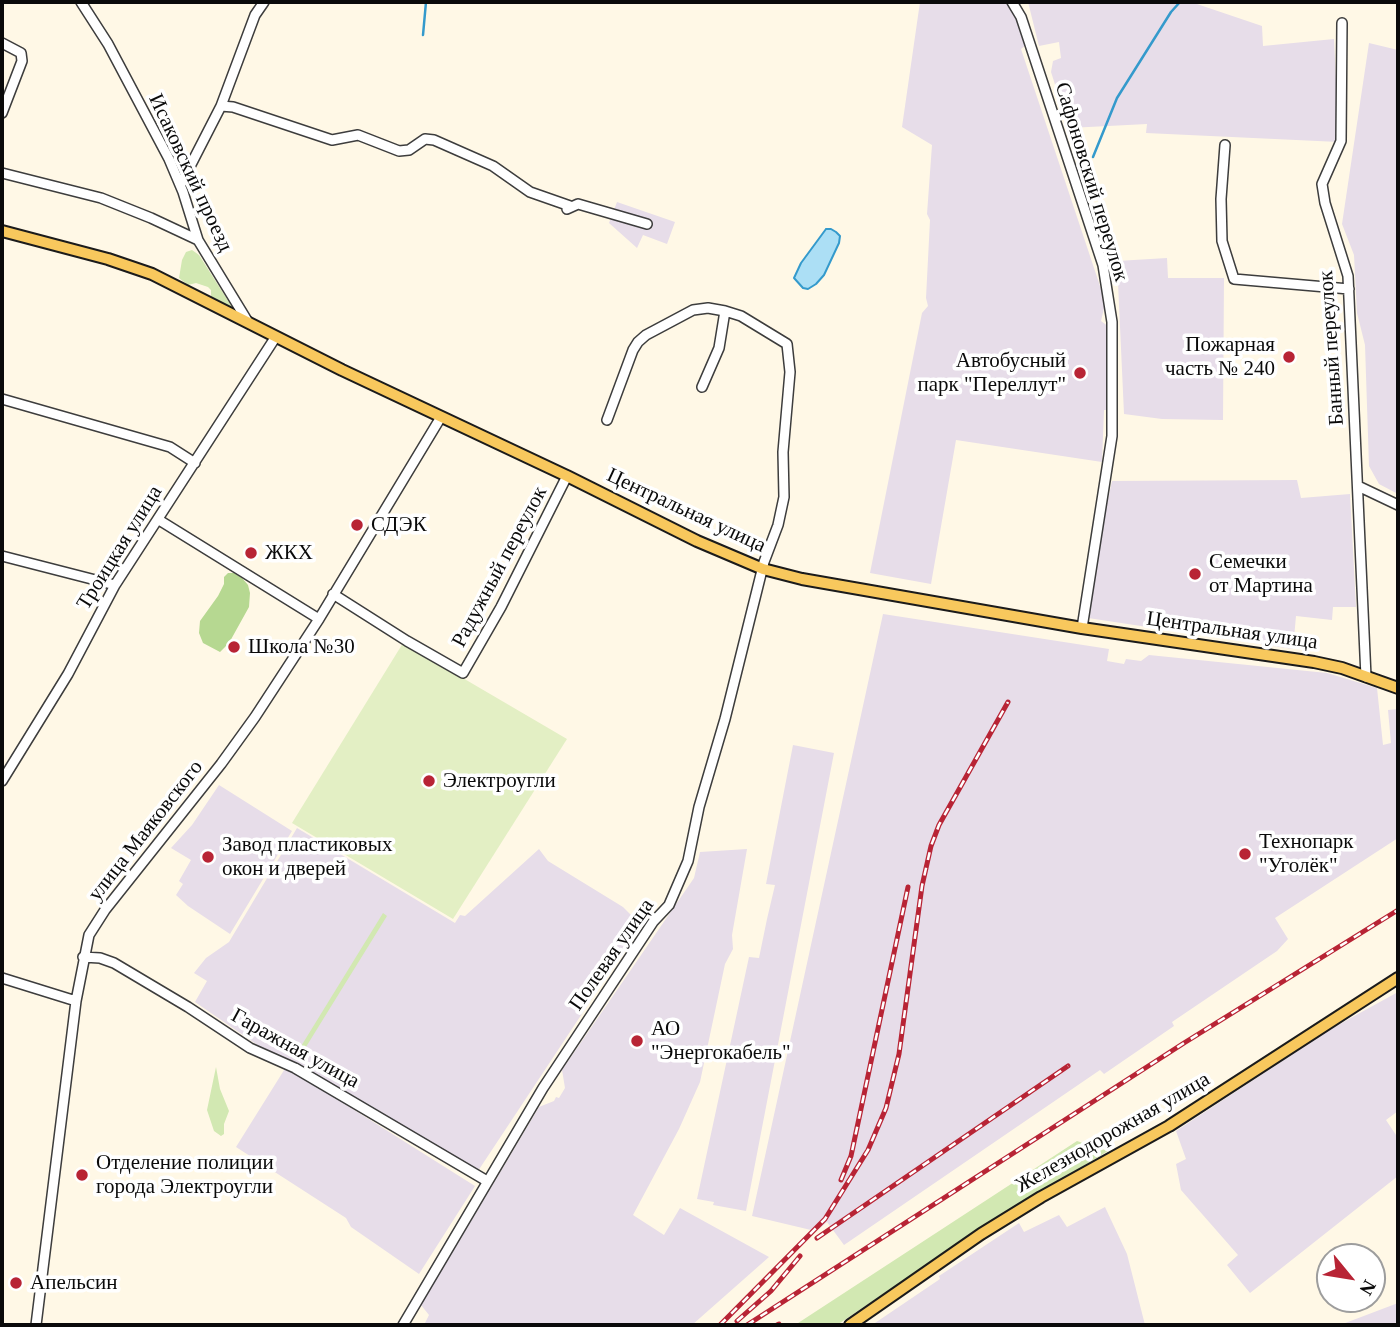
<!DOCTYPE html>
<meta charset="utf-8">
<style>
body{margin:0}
#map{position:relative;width:1400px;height:1327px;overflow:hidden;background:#fff8e6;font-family:Georgia,serif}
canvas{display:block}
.frame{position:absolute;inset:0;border:4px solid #0a0a0a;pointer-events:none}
.north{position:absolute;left:1316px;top:1243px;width:70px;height:70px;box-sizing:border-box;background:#fff;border:2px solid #9d9d9d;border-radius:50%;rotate:120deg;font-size:19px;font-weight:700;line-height:28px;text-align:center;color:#0a0a0a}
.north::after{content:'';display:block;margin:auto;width:24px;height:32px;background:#b82435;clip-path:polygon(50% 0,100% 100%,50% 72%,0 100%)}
</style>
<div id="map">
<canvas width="1400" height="1327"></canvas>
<div class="frame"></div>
<div class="north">N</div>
</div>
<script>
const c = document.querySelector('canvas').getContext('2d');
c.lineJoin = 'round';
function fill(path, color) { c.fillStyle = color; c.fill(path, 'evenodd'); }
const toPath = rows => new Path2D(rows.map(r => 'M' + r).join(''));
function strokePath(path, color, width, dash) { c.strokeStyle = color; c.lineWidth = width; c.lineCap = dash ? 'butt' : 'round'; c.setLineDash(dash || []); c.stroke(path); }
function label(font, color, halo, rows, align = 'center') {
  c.font = font + ' Georgia,serif'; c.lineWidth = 7; c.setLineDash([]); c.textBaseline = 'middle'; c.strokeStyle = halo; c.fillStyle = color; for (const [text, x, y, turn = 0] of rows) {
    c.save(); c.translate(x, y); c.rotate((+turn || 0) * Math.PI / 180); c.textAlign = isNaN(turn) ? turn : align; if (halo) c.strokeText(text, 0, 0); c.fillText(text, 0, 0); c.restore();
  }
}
fill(toPath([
 [920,2,1007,2,1015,12,1026,45,1021,49,1103,295,1105,304,1101,321,1109,327,1109,410,1104,410,1102,462,956,440,931,584,870,573,922,313,928,306,926,298,930,220,927,214,932,145,902,127],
 [1028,2,1191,2,1262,26,1263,46,1334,39,1339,142,1146,133,1147,124,1069,128,1051,72,1053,61,1061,58,1059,42,1039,46],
 [1369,43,1398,50,1398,494,1379,484,1369,466,1365,345,1357,313,1354,255,1342,224],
 [617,202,675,222,667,244,643,235,637,248,609,223],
 [1167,258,1168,278,1224,278,1223,420,1162,419,1124,414,1117,261],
 [1297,480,1301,498,1350,494,1356,607,1333,607,1332,620,1296,616,1293,649,1088,618,1102,526,1112,481],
 [883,614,1109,649,1107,661,1124,664,1126,659,1141,661,1149,655,1327,673,1377,688,1383,745,1391,743,1388,710,1398,709,1398,838,1275,918,1288,939,1277,951,1172,1022,1174,1026,1104,1074,1100,1070,844,1245,827,1222,819,1229,811,1230,752,1216],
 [793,745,834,753,746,1211,713,1205,714,1202,697,1199,749,957,759,958,767,919,775,885,766,884],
 [219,785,292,831,230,934,188,906,176,895,183,884,179,881,191,860,171,848,192,825],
 [297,828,455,923,460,915,465,916,539,849,548,861,623,907,642,926,599,988,478,1171,301,1065,269,1053,195,1002,207,981,194,973,206,958,229,942],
 [747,849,732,935,733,949,725,964,700,1082,679,1129,633,1215,664,1235,680,1208,769,1257,692,1325,424,1325,429,1315,421,1305,539,1107,554,1101,556,1097,559,1098,565,1088,562,1070,694,878,700,852],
 [1398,992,1398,1111,1386,1120,1398,1138,1398,1176,1250,1293,1227,1265,1238,1255,1181,1190,1176,1164,1186,1159,1176,1131,1329,1030],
 [286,1067,475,1186,419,1274,351,1227,346,1218,236,1147],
 [1105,1207,1127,1254,1145,1325,872,1325,940,1279,939,1276,1019,1223,1024,1232,1059,1215,1067,1227],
 [1398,1303,1398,1325,1340,1325]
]), '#e7dde9');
fill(toPath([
 [192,250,199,255,232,307,231,309,211,299,211,290,208,287,196,283,188,285,179,278,182,260,186,252],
 [383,913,387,916,301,1055,295,1056],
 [216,1067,220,1089,229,1111,224,1124,224,1134,221,1136,214,1131,207,1110],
 [1077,1141,1108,1151,988,1223,837,1325,795,1325]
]), '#d2e8b2');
fill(toPath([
 [228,573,234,573,242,578,248,585,250,593,249,607,229,643,220,652,203,643,199,633,200,621,218,596,224,584,224,577]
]), '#b6d891');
fill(toPath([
 [403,643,567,739,453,919,292,823]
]), '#e3efc4');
const water = toPath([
 [826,229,831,229,836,232,840,236,839,243,824,275,816,284,808,289,803,288,794,278,801,263,826,229]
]);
fill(water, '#acdff5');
strokePath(water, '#349acc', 2);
strokePath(toPath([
 [423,35,426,2],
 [1093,157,1117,98,1171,12,1180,2]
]), '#349acc', 2.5);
const minor = toPath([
 [81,2,108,44,169,159,183,192,198,240,248,322],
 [1012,2,1021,17,1103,265,1112,322,1112,436,1082,628],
 [1342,23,1341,141,1322,184,1325,203,1348,276,1366,677],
 [2,43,21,53,22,61,2,113],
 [221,106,233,107,332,140,358,135,399,151,409,150,425,139,434,140,493,166,530,192,570,206,567,209,578,204,647,224],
 [1225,145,1221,199,1222,241,1234,279,1349,289],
 [2,173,101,198,151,218,198,240],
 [181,184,221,106,255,15,264,2],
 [2,399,170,447,195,463],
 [607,420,633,350,638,342,646,335,693,310,708,308,725,311],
 [1358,486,1398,505],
 [159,520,319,619],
 [2,556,115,585],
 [333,594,407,641,463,673,501,607,567,476],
 [2,781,68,674,115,585,275,338],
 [83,957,100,958,114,963,188,1007,250,1048,295,1068,487,1181],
 [2,978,76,1001],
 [36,1325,76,1001,89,935,105,910,221,764,255,717,319,619,441,417],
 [403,1325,543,1088,653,922,669,905,688,861,699,807,725,719,764,562,778,525,784,497,783,452,790,372,787,344,741,316,725,311,719,348,702,387]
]);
const major = toPath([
 [2,231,108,259,152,274,342,370,567,476,697,541,763,569,802,579,1082,628,1314,662,1342,668,1398,688],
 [850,1325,981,1234,1041,1197,1169,1126,1398,978]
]);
strokePath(minor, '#3d3d3d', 12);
strokePath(major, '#1b1b1b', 14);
strokePath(minor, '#fff', 9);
strokePath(major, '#f8c85d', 10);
const rail = toPath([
 [841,1180,851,1156,908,887],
 [817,1238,1068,1066],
 [737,1321,771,1291,800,1256],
 [720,1325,825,1219,868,1150,886,1108,899,1054,922,886,931,846,939,825,1008,702],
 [747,1325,1184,1043,1398,910],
 [777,1325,779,1324]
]);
strokePath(rail, '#b82435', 5);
strokePath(rail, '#fff', 2.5, [8]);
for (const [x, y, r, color] of [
 [1289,357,7,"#b82435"],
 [1080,373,7,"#b82435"],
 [357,525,7,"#b82435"],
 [251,553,7,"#b82435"],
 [1195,574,7,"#b82435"],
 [234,647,7,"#b82435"],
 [429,781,7,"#b82435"],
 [1245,854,7,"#b82435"],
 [208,857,7,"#b82435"],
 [637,1041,7,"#b82435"],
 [82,1175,7,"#b82435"],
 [16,1283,7,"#b82435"]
]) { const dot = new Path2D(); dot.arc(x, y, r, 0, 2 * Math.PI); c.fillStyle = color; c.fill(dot); strokePath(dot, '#fff', 2.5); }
label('21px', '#0a0a0a', '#fff', [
 ["Исаковский проезд",190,173,65],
 ["Сафоновский переулок",1091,182,73],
 ["Банный переулок",1332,348,-94],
 ["Центральная улица",686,511,25],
 ["Троицкая улица",120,548,-58],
 ["Радужный переулок",500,567,-62],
 ["Центральная улица",1232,631,8],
 ["улица Маяковского",146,831,-52],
 ["Полевая улица",612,955,-55],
 ["Гаражная улица",295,1049,29],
 ["Железнодорожная улица",1113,1133,-30]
]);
label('21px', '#0a0a0a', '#fff', [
 ["Пожарная",1275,345,"right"],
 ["часть № 240",1275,369,"right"],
 ["Автобусный",1066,361,"right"],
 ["парк \"Переллут\"",1066,385,"right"],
 ["СДЭК",371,525],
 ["ЖКХ",265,553],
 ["Семечки",1209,562],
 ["от Мартина",1209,586],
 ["Школа №30",248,647],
 ["Электроугли",443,781],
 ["Технопарк",1259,842],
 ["\"Уголёк\"",1259,866],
 ["Завод пластиковых",222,845],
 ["окон и дверей",222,869],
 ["АО",651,1029],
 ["\"Энергокабель\"",651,1053],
 ["Отделение полиции",96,1163],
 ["города Электроугли",96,1187],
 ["Апельсин",30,1283]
], 'left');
</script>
